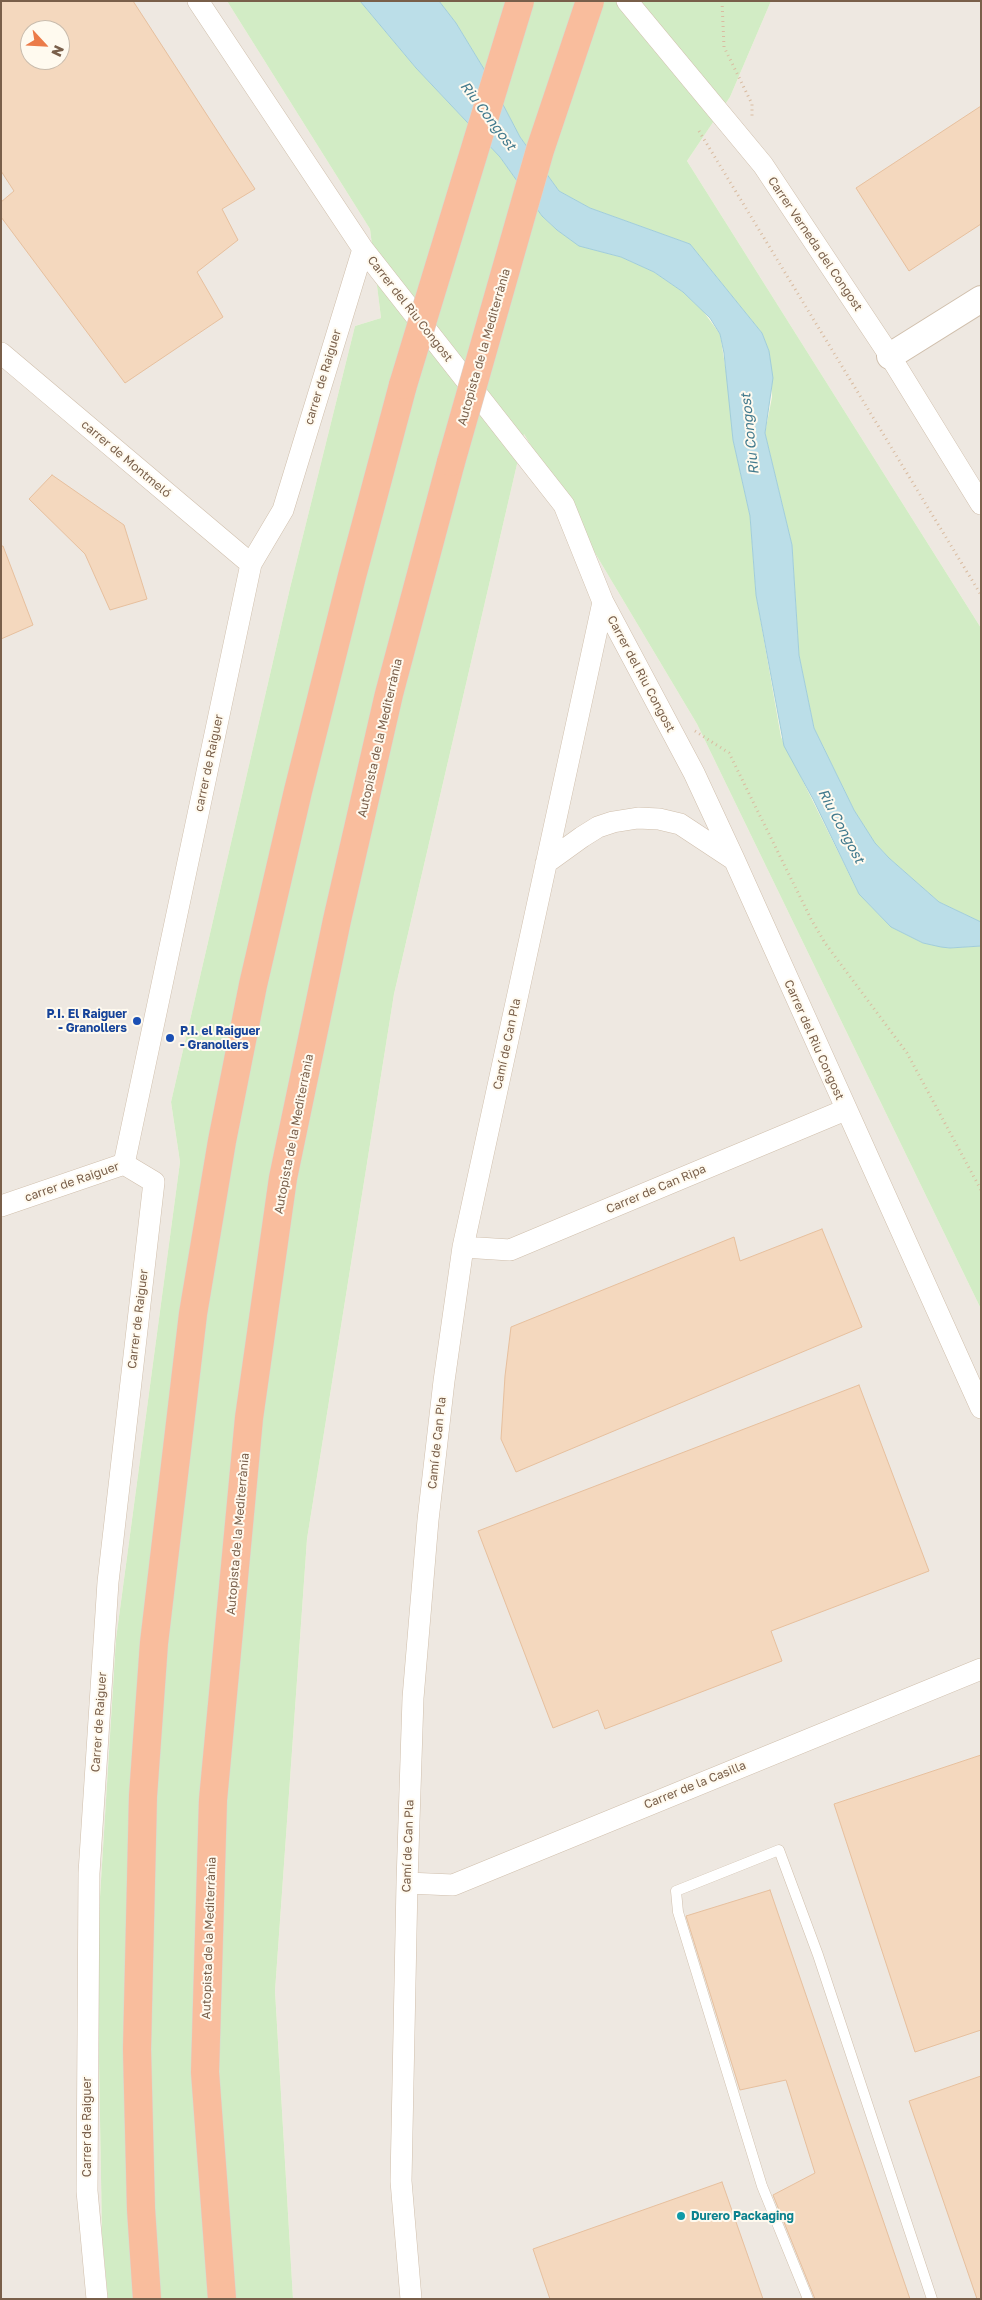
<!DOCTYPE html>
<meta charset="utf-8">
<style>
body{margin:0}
#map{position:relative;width:982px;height:2300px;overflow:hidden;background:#fdf7e8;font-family:"Golos Text",sans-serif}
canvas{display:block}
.frame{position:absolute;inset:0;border:2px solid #795f4a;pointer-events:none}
.north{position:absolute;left:20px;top:20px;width:50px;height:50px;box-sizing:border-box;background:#fffaef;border:1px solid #c9bcad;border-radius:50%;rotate:115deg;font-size:14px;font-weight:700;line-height:20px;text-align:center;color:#795f4a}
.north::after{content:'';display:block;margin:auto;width:18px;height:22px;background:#eb7b49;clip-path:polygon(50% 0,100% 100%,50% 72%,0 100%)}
</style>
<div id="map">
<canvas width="982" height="2300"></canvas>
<div class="frame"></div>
<div class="north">N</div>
</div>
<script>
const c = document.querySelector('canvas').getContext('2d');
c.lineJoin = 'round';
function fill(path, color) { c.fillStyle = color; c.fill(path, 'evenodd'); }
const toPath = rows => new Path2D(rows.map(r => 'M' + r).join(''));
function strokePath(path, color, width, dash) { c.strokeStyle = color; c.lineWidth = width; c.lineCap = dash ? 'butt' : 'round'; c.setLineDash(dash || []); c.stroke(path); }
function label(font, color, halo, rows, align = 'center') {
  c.font = font + ' "Golos Text",sans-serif'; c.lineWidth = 4; c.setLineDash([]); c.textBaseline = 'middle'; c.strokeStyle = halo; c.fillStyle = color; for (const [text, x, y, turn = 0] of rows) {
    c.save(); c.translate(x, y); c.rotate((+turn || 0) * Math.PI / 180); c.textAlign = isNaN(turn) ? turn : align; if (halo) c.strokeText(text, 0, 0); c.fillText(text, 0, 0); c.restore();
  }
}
fill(toPath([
 [1,1,227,1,370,229,381,318,355,326,290,588,171,1102,180,1162,116,1639,97,1945,102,2235,108,2299,1,2299],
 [30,30,60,30,60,60,30,60],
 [771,1,981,1,981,628,687,161,730,97],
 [524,434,697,724,981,1309,981,2299,293,2299,275,1991,307,1539,394,994]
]), '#eee8e1');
fill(toPath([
 [227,1,360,1,416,68,500,157,542,216,557,230,580,246,621,257,654,272,683,292,703,311,720,334,729,390,733,440,750,516,756,595,781,737,859,894,891,927,923,943,950,948,981,946,981,1309,697,724,524,434,394,994,307,1539,275,1991,293,2299,108,2299,102,2235,97,1945,116,1639,180,1162,171,1102,290,588,355,326,381,318,370,229],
 [439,1,771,1,730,97,687,161,981,628,981,922,939,902,889,858,875,843,854,810,814,728,799,655,792,545,765,433,772,397,769,351,762,333,690,244,590,208,559,191,520,137,487,74,456,23]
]), '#d2ecc5');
const water = toPath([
 [360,1,439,1,456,23,487,74,520,137,559,191,590,208,690,244,762,333,769,351,773,378,765,433,792,545,799,655,814,728,854,810,875,843,889,858,939,902,981,922,981,946,950,948,941,947,923,943,891,927,859,894,813,799,784,746,756,595,750,516,733,440,724,353,720,334,710,318,683,292,654,272,621,257,579,246,557,230,542,216,500,157,416,68,360,1]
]);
fill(water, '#bbdee8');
strokePath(water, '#a1cdda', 1);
const building = toPath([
 [1,1,133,1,255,189,222,209,238,240,197,272,223,317,125,383,1,217,1,202,14,191,1,171,1,1],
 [30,30,60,30,60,60,30,60,30,30],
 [981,106,981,224,909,271,856,188,981,106],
 [52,475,124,525,147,599,110,610,85,554,29,499,52,475],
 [1,546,3,546,33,625,1,639,1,546],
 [822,1229,862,1327,516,1472,501,1439,505,1376,511,1327,734,1237,740,1261,822,1229],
 [859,1385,929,1571,771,1631,782,1661,605,1729,598,1710,553,1728,478,1531,859,1385],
 [981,1755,981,2030,915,2052,834,1804,981,1755],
 [770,1890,910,2299,815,2299,773,2195,815,2173,786,2080,740,2090,686,1916,770,1890],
 [981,2076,981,2299,977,2299,909,2101,981,2076],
 [722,2182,763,2299,550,2299,533,2249,722,2182]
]);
fill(building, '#f4d8be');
strokePath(building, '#e7c09e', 1);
const service = toPath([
 [808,2299,762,2186,678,1912,676,1891,779,1850,818,1955,932,2299]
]);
const minor = toPath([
 [198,1,363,249,564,505,603,602,694,773,734,859,981,1408],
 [627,1,763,165,890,356,981,504],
 [1,353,251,564],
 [546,863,582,837,598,827,613,822,638,818,659,819,680,824,733,859],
 [1,1206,124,1164,251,564,283,510,363,249],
 [463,1247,510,1250,845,1110],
 [407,1883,453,1885,981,1669],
 [97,2299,87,2191,89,1873,108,1582,154,1182,124,1164],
 [411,2299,401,2181,407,1883,413,1698,428,1520,444,1381,463,1247,603,602]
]);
const tertiary = toPath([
 [890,356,981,299]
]);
const motorway = toPath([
 [147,2299,141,2209,137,2049,143,1796,154,1643,193,1314,222,1141,253,985,298,791,352,576,403,385],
 [222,2299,205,2072,213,1800,249,1418,283,1178,337,920,389,694,451,462]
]);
strokePath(service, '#d0bfac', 11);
strokePath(minor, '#d0bfac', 22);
strokePath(tertiary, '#d0bfac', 28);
strokePath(motorway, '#dcd5d0', 29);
strokePath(toPath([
 [722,1,724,47,752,104,752,119],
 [699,131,981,595],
 [695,731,729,753,811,919,825,943,907,1053,981,1190]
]), '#d9bca1', 3, [1, 4]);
strokePath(service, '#fff', 10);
strokePath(minor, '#fff', 21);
strokePath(tertiary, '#fff', 26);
strokePath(motorway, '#f9bd9d', 28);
const motorwayBridge = toPath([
 [403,385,520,1],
 [451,462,540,150,590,1]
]);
strokePath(motorwayBridge, '#dcd5d0', 29, []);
strokePath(motorwayBridge, '#f9bd9d', 28);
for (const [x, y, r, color] of [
 [137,1021,5,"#1a4fb4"],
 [170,1038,5,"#1a4fb4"],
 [681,2216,5,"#0f9aa8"]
]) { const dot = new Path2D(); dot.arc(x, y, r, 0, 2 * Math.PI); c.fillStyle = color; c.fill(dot); strokePath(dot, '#fffaef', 2); }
label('12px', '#795f4a', '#fffaef', [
 ["Carrer Verneda del Congost",815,244,56],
 ["Carrer del Riu Congost",410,309,52],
 ["Autopista de la Mediterrània",484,347,-74],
 ["carrer de Raiguer",323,377,-73],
 ["carrer de Montmeló",126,459,40],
 ["Carrer del Riu Congost",641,674,62],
 ["Autopista de la Mediterrània",380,738,-77],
 ["carrer de Raiguer",209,763,-78],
 ["Carrer del Riu Congost",814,1040,66],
 ["Camí de Can Pla",507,1044,-78],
 ["Autopista de la Mediterrània",294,1134,-79],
 ["carrer de Raiguer",72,1182,-19],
 ["Carrer de Can Ripa",656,1189,-23],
 ["Carrer de Raiguer",138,1319,-83],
 ["Camí de Can Pla",437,1443,-84],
 ["Autopista de la Mediterrània",238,1534,-85],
 ["Carrer de Raiguer",99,1722,-86],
 ["Carrer de la Casilla",695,1785,-22],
 ["Camí de Can Pla",408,1846,-88],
 ["Autopista de la Mediterrània",209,1938,-88],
 ["Carrer de Raiguer",87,2127,-90]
]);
label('bold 12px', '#164399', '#fffaef', [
 ["P.I. El Raiguer",127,1014],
 ["- Granollers",127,1028],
 ["P.I. el Raiguer",180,1031,"left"],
 ["- Granollers",180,1045,"left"]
], 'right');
label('bold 12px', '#0d838f', '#fffaef', [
 ["Durero Packaging",691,2216]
], 'left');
label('italic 14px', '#427a8d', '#fffaef', [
 ["Riu Congost",488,116,53],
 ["Riu Congost",750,434,-96],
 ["Riu Congost",841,826,62]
]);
</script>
